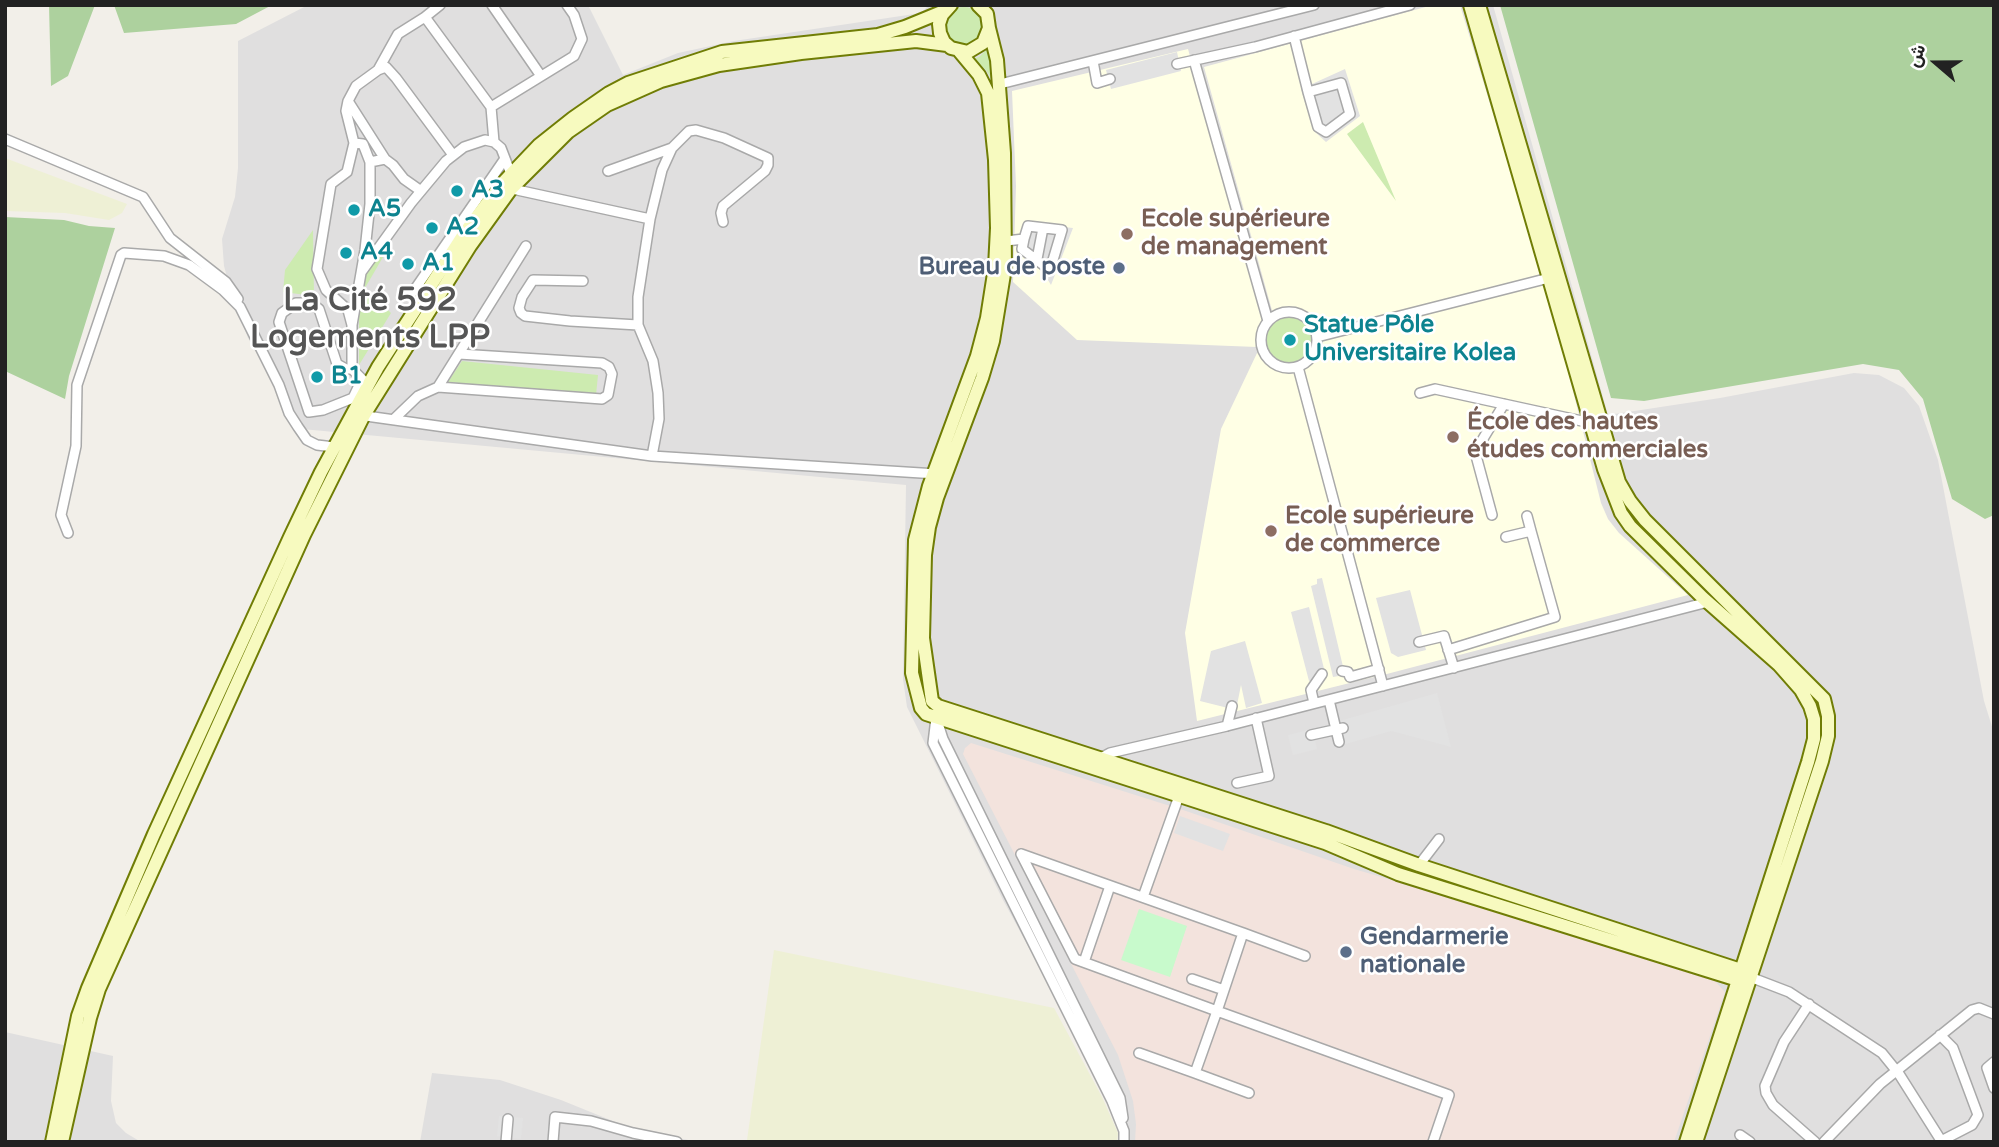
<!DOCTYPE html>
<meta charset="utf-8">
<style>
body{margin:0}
#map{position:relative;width:1999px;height:1147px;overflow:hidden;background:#f2efe9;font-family:"Varela Round",Vazirmatn,sans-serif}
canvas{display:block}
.frame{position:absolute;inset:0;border:7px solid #222;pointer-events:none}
.north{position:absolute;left:1901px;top:28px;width:70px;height:70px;-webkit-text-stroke:5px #fff;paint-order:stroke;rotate:290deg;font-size:19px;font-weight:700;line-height:28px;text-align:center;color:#222}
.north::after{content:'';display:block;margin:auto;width:24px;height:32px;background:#222;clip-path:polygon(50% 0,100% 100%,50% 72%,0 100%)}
</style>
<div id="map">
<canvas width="1999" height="1147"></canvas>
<div class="frame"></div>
<div class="north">ش</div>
</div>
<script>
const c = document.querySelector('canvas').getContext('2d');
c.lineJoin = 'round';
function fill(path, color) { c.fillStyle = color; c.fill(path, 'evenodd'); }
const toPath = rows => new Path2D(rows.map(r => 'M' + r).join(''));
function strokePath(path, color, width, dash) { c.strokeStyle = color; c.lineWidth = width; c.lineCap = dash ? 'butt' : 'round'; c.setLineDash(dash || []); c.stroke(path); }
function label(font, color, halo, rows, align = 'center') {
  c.font = font + ' "Varela Round",sans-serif'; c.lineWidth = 5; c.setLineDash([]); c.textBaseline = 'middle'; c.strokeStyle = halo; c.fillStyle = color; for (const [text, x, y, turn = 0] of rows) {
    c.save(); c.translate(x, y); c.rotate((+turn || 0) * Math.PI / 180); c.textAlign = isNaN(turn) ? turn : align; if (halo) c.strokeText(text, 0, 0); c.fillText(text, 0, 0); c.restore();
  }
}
fill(toPath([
 [308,5,588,5,623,75,678,53,734,41,921,13,929,5,1493,5,1608,415,1720,398,1854,373,1879,375,1904,388,1919,406,1938,460,1984,701,1994,733,1994,1142,1123,1142,1112,1101,1003,900,907,707,903,679,906,485,302,429,248,338,233,299,224,266,222,239,235,197,238,168,238,41],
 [5,1032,113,1056,111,1101,116,1123,126,1133,141,1142,5,1142],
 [432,1073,500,1080,561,1100,635,1130,699,1142,420,1142]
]), '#e0dfdf');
fill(toPath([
 [1433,5,1460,5,1542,275,1321,332,1315,321,1302,311,1290,309,1273,314,1204,67],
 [1188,49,1262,318,1257,339,1257,347,1077,340,1013,282,1016,186,1012,91],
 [1546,283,1601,503,1608,519,1619,533,1688,595,1383,675,1303,371,1321,354,1322,339],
 [1258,351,1261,357,1273,369,1289,374,1296,373,1378,676,1197,721,1185,633,1221,429]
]), '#ffffe5');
fill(toPath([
 [971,743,1186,811,1354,869,1542,924,1714,980,1725,992,1674,1142,1135,1142,1136,1124,1133,1101,1118,1055,963,754,965,748]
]), '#f3e3dd');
fill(toPath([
 [5,158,127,204,122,213,109,220,65,213,5,211],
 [774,950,1054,1008,1102,1097,1118,1133,1117,1142,747,1140]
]), '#eef0d5');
fill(toPath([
 '945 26a19 19 0 1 1 38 0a19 19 0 1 1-38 0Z',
 [988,48,995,84,986,70,973,59,979,57],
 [1363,122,1396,201,1347,134],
 [313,230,314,296,283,292,285,270],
 [387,244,390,245,365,288,391,313,359,365,359,303,365,276],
 '1265 340a24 24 0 1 1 48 0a24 24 0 1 1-48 0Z',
 [462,361,598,375,596,395,448,382]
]), '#cdebb0');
fill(toPath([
 [49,5,95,5,68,76,51,86],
 [114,5,272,5,236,24,124,33],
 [1500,5,1994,5,1994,515,1985,519,1952,499,1923,399,1899,370,1863,364,1644,401,1611,398],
 [5,217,64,220,89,226,115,228,69,376,65,399,5,371]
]), '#add19e');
fill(toPath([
 [1139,909,1187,926,1170,977,1121,960]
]), '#c8facc');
fill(toPath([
 [1177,52,1181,71,1111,89,1106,70],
 [1345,69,1360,116,1326,142,1314,131,1301,89],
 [1025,223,1073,228,1051,285,1039,265,1024,254,1017,252],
 [1322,578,1345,675,1333,677,1311,586,1317,584,1317,579],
 [1410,590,1426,650,1398,657,1391,653,1376,598],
 [1309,607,1326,677,1309,681,1291,612],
 [1245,641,1262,703,1246,708,1241,685,1236,710,1200,701,1211,651],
 [1437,693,1451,747,1391,731,1335,747,1329,724],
 [1312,729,1317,749,1293,755,1288,735],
 [1180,816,1230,834,1223,851,1174,833],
 [499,1116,523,1118,521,1139,497,1136]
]), '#e2e2e2');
const street = toPath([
 [492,5,541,76],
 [425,17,440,5],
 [1294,36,1308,92,1318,127,1326,132,1350,114,1341,83,1308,92],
 [1194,60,1268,321],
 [1093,61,1097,83,1110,79],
 [1177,64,1255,47,1410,5],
 [378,70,398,34,425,17,491,107,494,142],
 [1000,84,1314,5],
 [348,101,356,86,378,70,386,67,396,78,453,155],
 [491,107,574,56,582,39,574,15,567,5],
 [5,139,143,197,170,238,226,282,238,299],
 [354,143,346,111,348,101,385,159],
 [370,162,385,159,393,165,404,179,421,191],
 [608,171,672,148],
 [508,188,650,219],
 [1006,241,1024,239,1022,249,1050,270,1062,230,1028,226,1024,239],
 [1037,259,1043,228],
 [362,271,411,203,446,161,464,147,485,140,494,142,501,148,511,174],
 [583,281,533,280,522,297,519,308,521,313,525,316,570,321,638,325],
 [413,292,504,160],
 '1261 340a28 28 0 1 1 56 0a28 28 0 1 1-56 0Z',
 [352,325,365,250,370,204,370,162,363,144,354,143,347,172,331,184,317,269,326,290,348,310,352,325,352,369,368,385],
 [1317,337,1549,278],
 [1298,367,1383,686],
 [352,369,346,369,337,364,319,309,311,303,296,303,282,313,279,322,309,412,323,410,353,398,362,379],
 [438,387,602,399,608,395,612,374,609,367,602,363,459,354],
 [1420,393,1435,389,1591,423],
 [359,415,652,456,937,474],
 [394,419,418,396,438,387,526,246],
 [652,456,659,419,658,393,653,361,638,325,638,297,650,219,662,170,672,148,689,131,696,130,724,138,768,158,768,165,765,171,723,206,721,213,723,222],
 [1492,515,1475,452,1504,404],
 [68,533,61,515,76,446,77,385,121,255,124,253,164,256,189,265,223,290,240,307,279,385,289,413,298,427,307,440,317,445,334,447],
 [1506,537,1531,531,1527,516],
 [1419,642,1444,636,1454,668],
 [1448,650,1555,617,1531,531],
 [1342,671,1348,672,1350,677,1379,669],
 [1329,700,1339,742],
 [1314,703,1311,690,1322,674],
 [936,718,933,743,1112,1101,1124,1131,1124,1142],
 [937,720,943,739,1120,1098,1123,1118],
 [1227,726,1232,706],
 [1311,735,1343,728],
 [1097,760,1110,753,1227,726,1708,602],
 [1237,783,1269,776,1256,718],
 [1021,854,1243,933,1217,1011,1075,959,1021,854],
 [1419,865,1439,839],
 [1143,897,1179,796],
 [1243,933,1305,956],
 [1084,962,1110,886],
 [1750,977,1789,992,1882,1053,1899,1074,1942,1142],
 [1192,979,1224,990],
 [1809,1004,1784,1042,1765,1086,1766,1093,1773,1105,1815,1142],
 [1940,1035,1953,1048,1978,1115,1972,1125,1941,1141],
 [1139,1053,1195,1073],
 [1994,1062,1987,1068,1994,1088],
 [1249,1093,1195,1073,1217,1011,1449,1095,1433,1142],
 [1740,1135,1750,1142],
 [506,1142,508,1119],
 [553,1142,555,1117,591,1121,633,1133,677,1142],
 [1824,1142,1880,1084,1972,1010,1979,1008,1994,1014]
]);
const secondary = toPath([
 [951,5,942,15,939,24,940,33,944,42,951,48,968,52,983,43,989,28,987,14,978,5],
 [1470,5,1604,469,1621,513,1630,526,1703,598,1779,665,1801,690,1810,706,1814,719,1814,739,1808,762,1686,1142],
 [1479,5,1619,482,1630,501,1645,520,1824,699,1828,716,1828,736,1822,761,1696,1142],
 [989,28,997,60,1004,153,1005,268,993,341,982,378,937,498,929,527,925,555,923,638,932,701,938,706,1326,831,1419,865,1741,970,1750,977],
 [959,51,979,75,988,93,995,160,997,228,995,267,987,318,977,356,929,486,915,540,912,673,921,708,926,714,1325,843,1398,874,1738,980,1750,977],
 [52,1142,78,1016,88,988,154,834,290,537,321,472,378,367,466,231,500,186,539,145,573,118,609,93,628,83,722,52,878,35,905,27,944,11],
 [62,1142,90,1018,99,989,304,535,364,415,470,246,511,189,568,132,607,105,661,81,719,65,801,53,916,41,947,45]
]);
strokePath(street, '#a9a9a9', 12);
strokePath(secondary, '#707d05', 16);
strokePath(street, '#fff', 9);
strokePath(secondary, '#f7fabf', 12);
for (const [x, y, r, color] of [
 [457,191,7,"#0f9aa8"],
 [354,210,7,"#0f9aa8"],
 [432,228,7,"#0f9aa8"],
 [1127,234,7,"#8d6e63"],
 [346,253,7,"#0f9aa8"],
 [408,264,7,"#0f9aa8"],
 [1119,268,7,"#5c6f8a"],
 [1290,340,7,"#0f9aa8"],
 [317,377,7,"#0f9aa8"],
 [1453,437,7,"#8d6e63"],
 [1271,531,7,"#8d6e63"],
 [1346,952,7,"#5c6f8a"]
]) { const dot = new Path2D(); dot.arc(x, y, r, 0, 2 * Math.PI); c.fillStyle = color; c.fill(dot); strokePath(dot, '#fff', 2.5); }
label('bold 24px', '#0d838f', '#fff', [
 ["A3",471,191],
 ["A5",368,210],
 ["A2",446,228],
 ["A4",360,253],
 ["A1",422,264],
 ["Statue Pôle",1304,326],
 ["Universitaire Kolea",1304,354],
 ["B1",331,377]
], 'left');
label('bold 24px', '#785e54', '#fff', [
 ["Ecole supérieure",1141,220],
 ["de management",1141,248],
 ["École des hautes",1467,423],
 ["études commerciales",1467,451],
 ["Ecole supérieure",1285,517],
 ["de commerce",1285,545]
], 'left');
label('bold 24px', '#4e5e75', '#fff', [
 ["Bureau de poste",1105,268],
 ["Gendarmerie",1360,938,"left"],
 ["nationale",1360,966,"left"]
], 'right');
label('bold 32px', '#555', '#fff', [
 ["La Cité 592",370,302],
 ["Logements LPP",370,339]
]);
</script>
